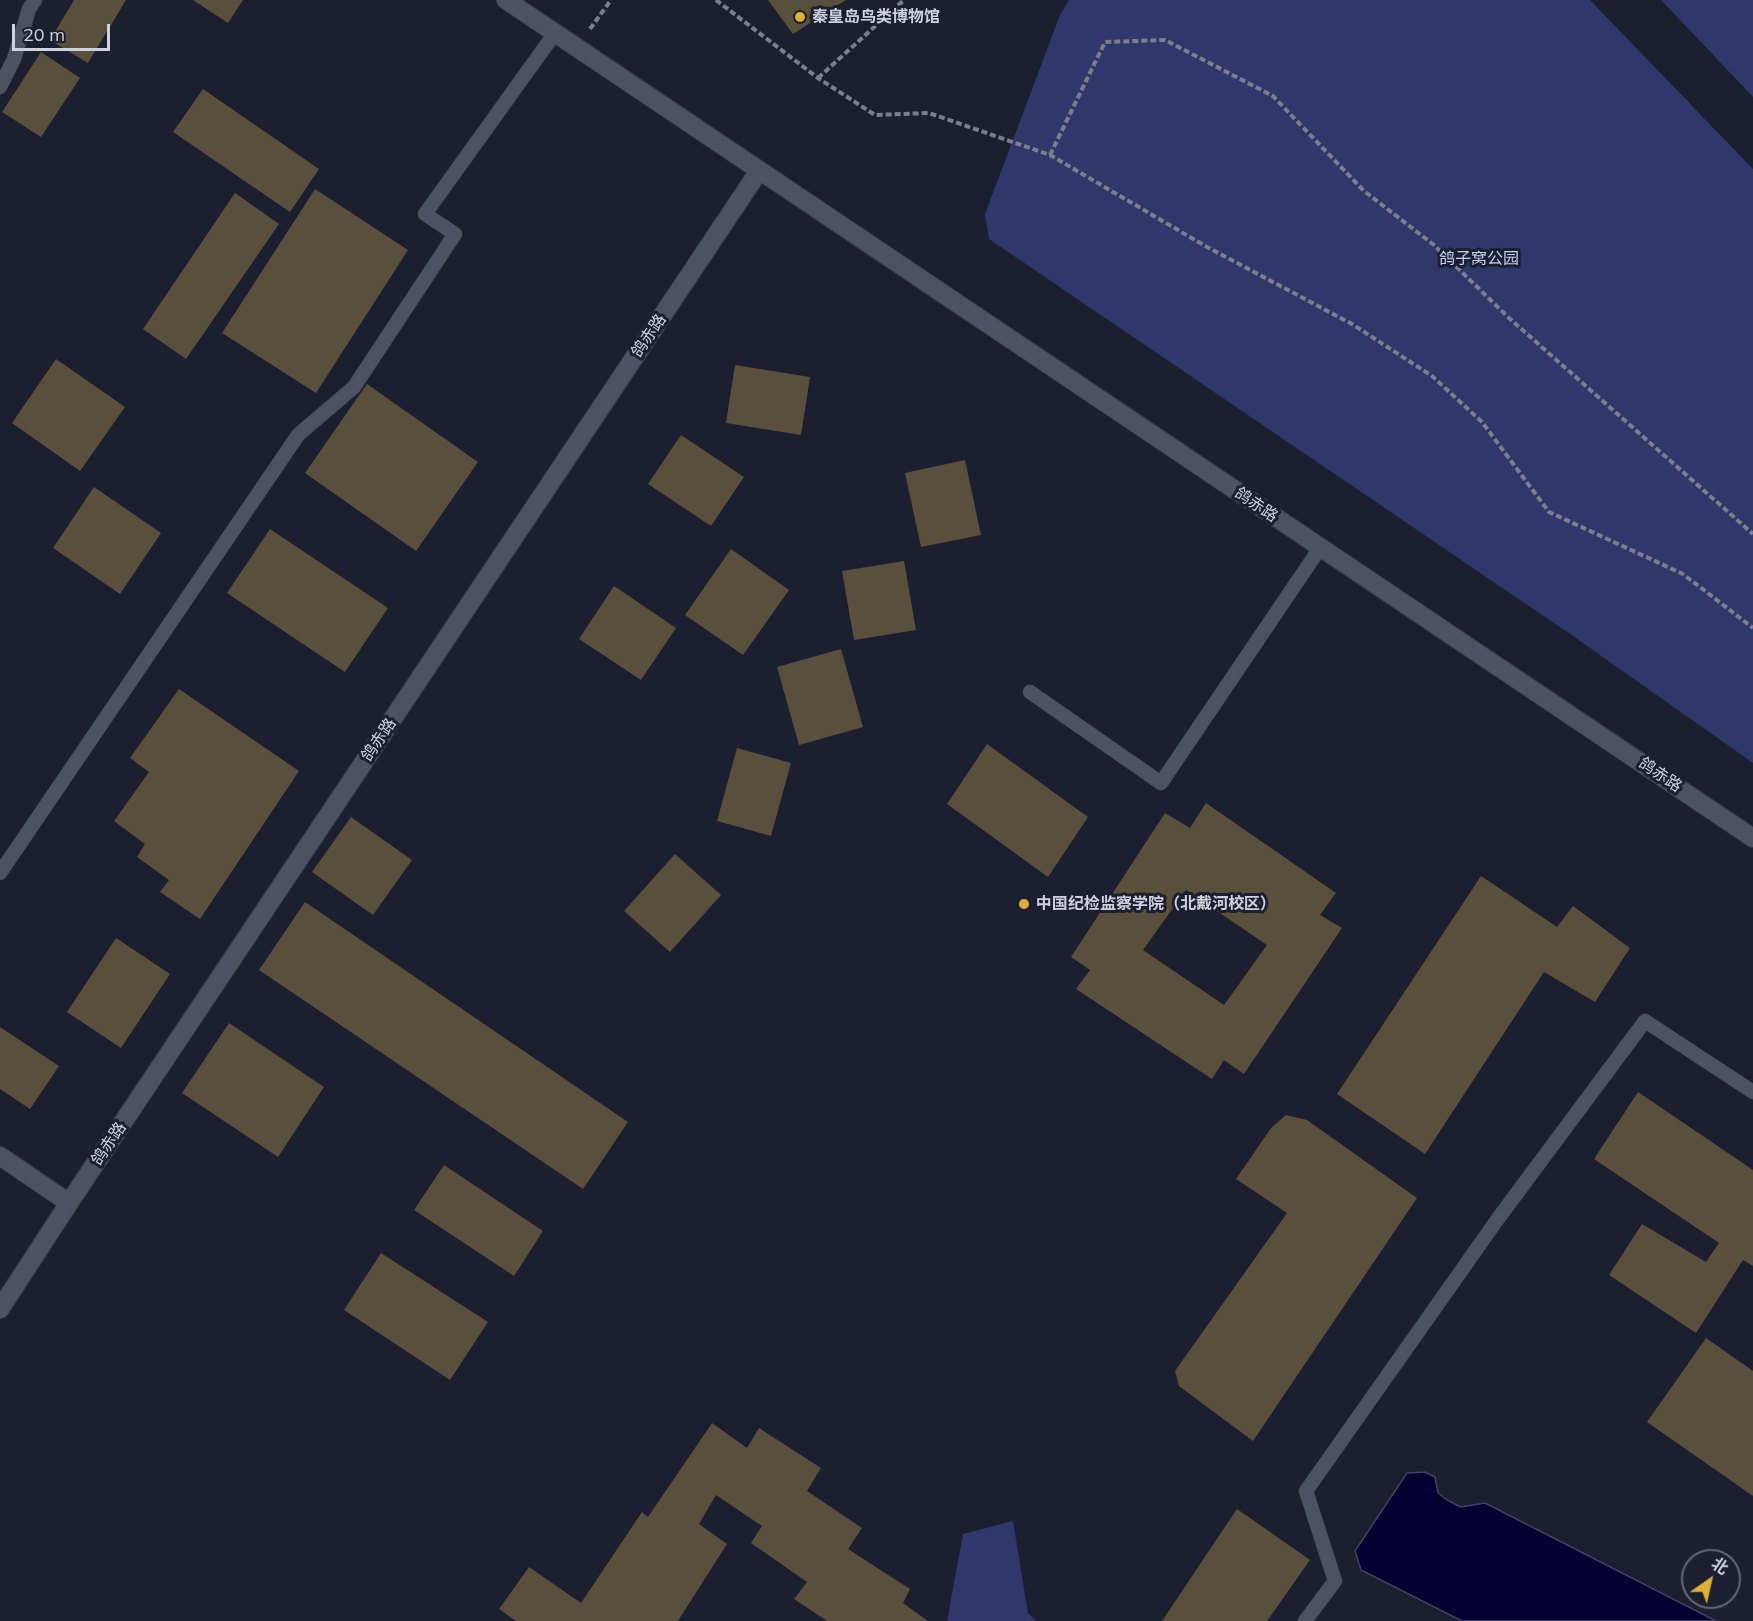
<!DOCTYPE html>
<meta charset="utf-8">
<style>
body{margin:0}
#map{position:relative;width:1753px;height:1621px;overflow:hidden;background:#1c1f30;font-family:Mulish,"Noto Sans SC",sans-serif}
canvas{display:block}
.north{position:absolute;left:1681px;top:1549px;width:60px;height:60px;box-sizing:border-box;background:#1c1f30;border:2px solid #646776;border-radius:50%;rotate:34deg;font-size:16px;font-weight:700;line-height:24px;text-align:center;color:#cfd2de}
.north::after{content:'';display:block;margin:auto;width:21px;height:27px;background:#deb133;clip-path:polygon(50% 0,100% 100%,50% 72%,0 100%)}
.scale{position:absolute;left:12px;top:24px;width:98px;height:27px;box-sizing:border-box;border:3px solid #cfd2de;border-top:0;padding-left:8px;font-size:18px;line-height:21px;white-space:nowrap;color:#cfd2de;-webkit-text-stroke:4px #1c1f30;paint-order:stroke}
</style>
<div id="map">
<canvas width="1753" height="1621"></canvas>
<div class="north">北</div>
<div class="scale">20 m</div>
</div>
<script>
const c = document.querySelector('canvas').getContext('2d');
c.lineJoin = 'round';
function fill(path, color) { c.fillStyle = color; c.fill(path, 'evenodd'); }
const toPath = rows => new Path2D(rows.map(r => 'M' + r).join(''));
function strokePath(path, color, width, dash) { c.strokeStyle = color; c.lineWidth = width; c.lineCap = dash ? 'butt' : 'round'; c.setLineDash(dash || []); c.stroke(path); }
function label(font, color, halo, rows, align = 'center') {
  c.font = font + ' Mulish,"Noto Sans SC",sans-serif'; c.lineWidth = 6; c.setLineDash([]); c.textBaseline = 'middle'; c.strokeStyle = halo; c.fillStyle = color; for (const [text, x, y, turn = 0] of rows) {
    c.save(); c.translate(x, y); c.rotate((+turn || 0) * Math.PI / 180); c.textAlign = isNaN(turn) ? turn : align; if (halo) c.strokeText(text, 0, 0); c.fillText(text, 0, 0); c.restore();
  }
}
fill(toPath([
 [1069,0,1590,0,1753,169,1753,763,1573,636,989,239,985,214,1060,15],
 [1661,0,1753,0,1753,97],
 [1013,1521,1028,1613,1036,1621,947,1621,963,1534]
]), '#2f376b');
const water = toPath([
 [1425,1472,1435,1477,1438,1493,1447,1500,1461,1507,1485,1503,1716,1621,1462,1621,1361,1570,1355,1551,1407,1473,1425,1472]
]);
fill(water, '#050031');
strokePath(water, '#423f65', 1.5);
fill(toPath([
 [74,0,126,0,88,63,50,40],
 [193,0,243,0,228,23],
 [768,0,846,0,793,34],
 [41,52,80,78,41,137,2,112],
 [203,89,319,169,290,212,173,132],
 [315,189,408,250,316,393,222,333],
 [235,193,279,224,186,359,143,329],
 [56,359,125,407,80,471,12,423],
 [735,365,810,377,801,435,726,423],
 [367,384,478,462,416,551,305,473],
 [681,435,744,477,711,526,648,484],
 [965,460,981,535,921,547,905,473],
 [94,487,161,533,120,594,53,548],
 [270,529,388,608,345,672,227,593],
 [731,549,789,590,743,655,685,615],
 [904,561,916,630,854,640,842,571],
 [614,586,676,628,641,680,579,639],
 [841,649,863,727,799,745,777,667],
 [179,689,299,771,200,919,160,892,169,880,137,857,145,844,114,821,149,772,130,758],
 [987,744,1088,817,1048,877,947,804],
 [737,748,791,763,771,836,717,821],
 [1206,803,1336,893,1320,915,1342,928,1244,1074,1224,1060,1212,1079,1076,989,1090,970,1071,957,1165,813,1190,828],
 [1186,890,1267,945,1224,1005,1143,950],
 [351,817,412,860,373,915,312,872],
 [675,854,721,895,670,952,624,911],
 [1481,876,1557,927,1573,906,1630,948,1595,1002,1544,972,1425,1154,1337,1094],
 [305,902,628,1122,583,1189,259,970],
 [116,938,170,974,121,1048,67,1012],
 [229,1023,324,1087,278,1157,182,1093],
 [0,1027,59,1066,30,1109,0,1089],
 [1638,1092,1753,1170,1753,1266,1743,1260,1696,1333,1609,1275,1642,1224,1706,1262,1719,1243,1594,1159],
 [1286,1115,1307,1120,1417,1198,1253,1441,1179,1386,1175,1371,1287,1213,1236,1179,1271,1128],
 [444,1165,543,1231,514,1276,414,1210],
 [381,1253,488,1322,450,1380,344,1310],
 [1706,1338,1753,1371,1753,1496,1647,1422],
 [712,1423,747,1448,759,1428,821,1468,807,1491,862,1528,848,1549,910,1589,903,1603,928,1621,827,1621,794,1599,807,1582,751,1543,762,1526,716,1495,699,1524,727,1544,678,1621,516,1621,499,1609,529,1567,581,1603,642,1512,648,1517],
 [1237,1509,1310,1560,1267,1621,1162,1621]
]), '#584f3c');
const service = toPath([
 [0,87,14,59,29,9,35,0],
 [1030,692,1161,783,1320,548],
 [0,873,298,435,354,387,455,234,425,214,555,33],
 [1305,1621,1335,1581,1306,1491,1497,1220,1645,1021,1753,1092]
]);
const minor = toPath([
 [0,1156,69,1203],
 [0,1309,69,1203,759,171]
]);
const secondary = toPath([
 [506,0,1753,838]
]);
strokePath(service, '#363947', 15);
strokePath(minor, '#363947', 20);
strokePath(secondary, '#363947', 20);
strokePath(toPath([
 [716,0,818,78,875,115,929,113,1050,155,1207,247,1352,324,1432,376,1482,422,1549,512,1683,574,1753,628],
 [590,29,611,0],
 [818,78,904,0],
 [1050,155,1105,42,1165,40,1273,96,1364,191,1434,245,1509,318,1753,534]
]), '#7b7e8c', 4, [6, 3]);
strokePath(service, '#4c5164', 14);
strokePath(minor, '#4c5164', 18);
strokePath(secondary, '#4c5164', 18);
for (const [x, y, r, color] of [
 [800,17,6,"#deb133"],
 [1024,904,6,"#deb133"]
]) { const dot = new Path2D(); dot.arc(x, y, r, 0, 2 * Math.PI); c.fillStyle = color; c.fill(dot); strokePath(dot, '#1c1f30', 2); }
label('bold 16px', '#cfd2de', '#1c1f30', [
 ["秦皇岛鸟类博物馆",812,17],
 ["中国纪检监察学院（北戴河校区）",1036,904]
], 'left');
label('16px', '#c7cff3', '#1c1f30', [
 ["鸽子窝公园",1479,259]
]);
label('16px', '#cfd2de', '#1c1f30', [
 ["鸽赤路",649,336,-56],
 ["鸽赤路",1256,505,34],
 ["鸽赤路",379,740,-56],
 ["鸽赤路",1660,775,34],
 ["鸽赤路",109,1144,-56]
]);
</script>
